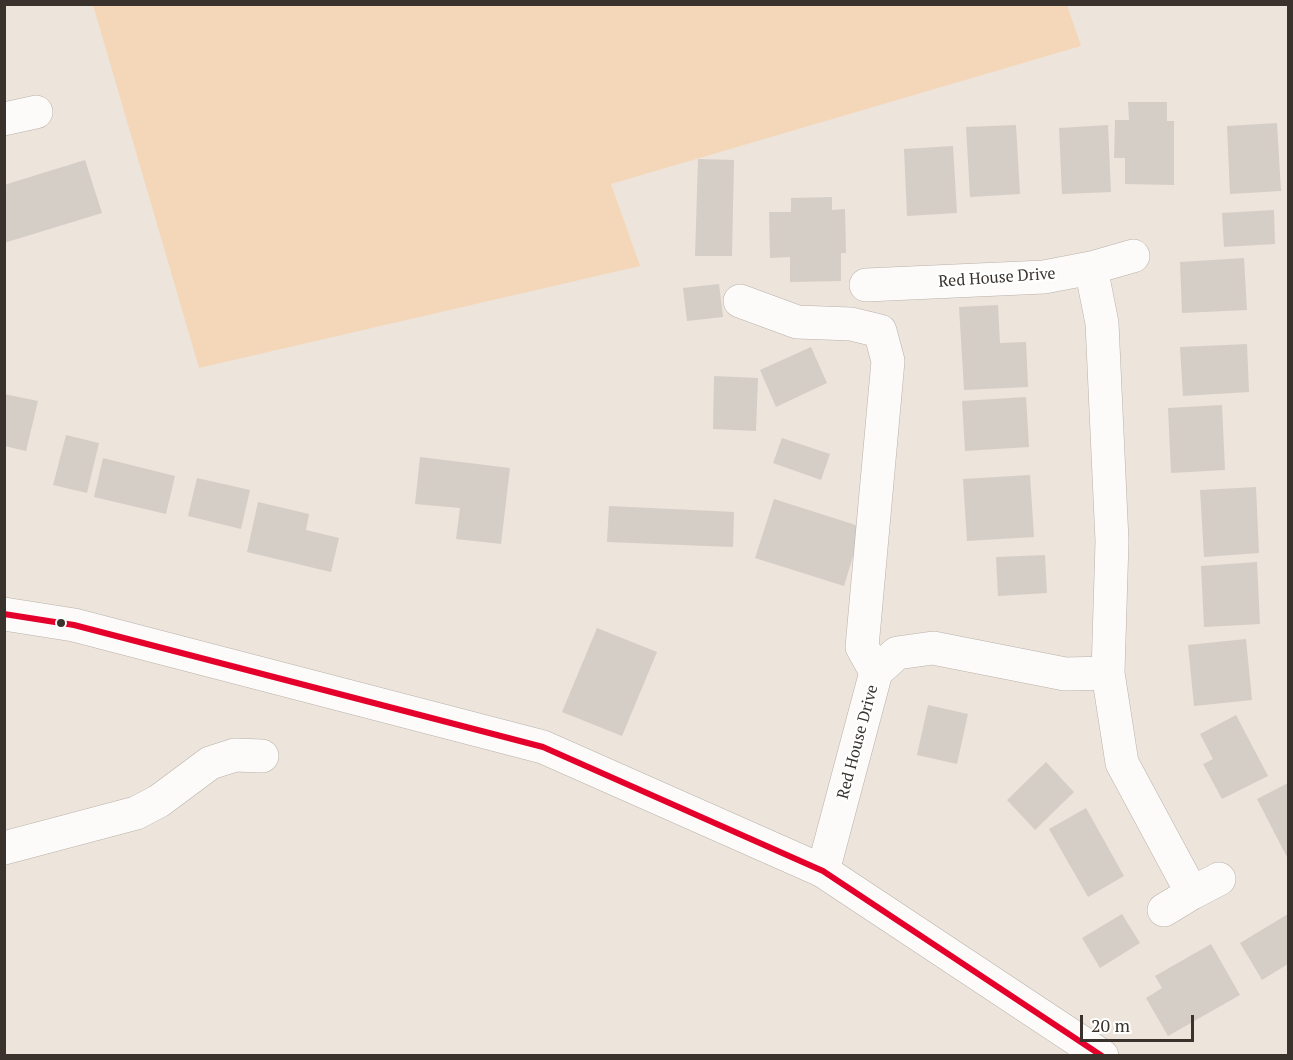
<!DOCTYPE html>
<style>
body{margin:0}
#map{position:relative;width:1293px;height:1060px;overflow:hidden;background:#ede4db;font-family:"PT Serif",serif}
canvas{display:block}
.frame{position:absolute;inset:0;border:6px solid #3a332d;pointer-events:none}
.scale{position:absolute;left:1080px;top:1015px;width:114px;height:27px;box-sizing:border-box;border:3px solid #3a332d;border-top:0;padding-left:8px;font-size:18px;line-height:21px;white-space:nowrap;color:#3a332d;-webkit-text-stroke:4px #fff;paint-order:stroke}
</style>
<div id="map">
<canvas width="1293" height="1060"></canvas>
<div class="frame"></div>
<div class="scale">20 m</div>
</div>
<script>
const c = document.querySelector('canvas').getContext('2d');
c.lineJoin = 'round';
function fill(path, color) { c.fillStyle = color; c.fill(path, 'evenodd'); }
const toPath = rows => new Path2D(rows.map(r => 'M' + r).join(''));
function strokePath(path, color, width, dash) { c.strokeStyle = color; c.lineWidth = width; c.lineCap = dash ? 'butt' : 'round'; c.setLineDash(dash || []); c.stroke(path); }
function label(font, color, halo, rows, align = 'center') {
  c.font = font + ' "PT Serif",serif'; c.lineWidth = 4.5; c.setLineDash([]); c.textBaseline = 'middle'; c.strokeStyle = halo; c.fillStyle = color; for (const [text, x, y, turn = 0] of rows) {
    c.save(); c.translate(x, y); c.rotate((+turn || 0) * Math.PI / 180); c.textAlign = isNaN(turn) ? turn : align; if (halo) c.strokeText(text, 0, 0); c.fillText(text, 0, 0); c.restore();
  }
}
fill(toPath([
 [1067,5,1081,46,611,184,640,266,199,368,93,5]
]), '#f4d7b9');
fill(toPath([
 [1128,102,1167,102,1167,121,1174,121,1174,185,1125,184,1125,158,1114,158,1115,120,1129,120],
 [1277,123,1281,191,1230,194,1227,126],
 [1016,125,1020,194,970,197,966,127],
 [1108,125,1111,192,1062,194,1059,128],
 [953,146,957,213,907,216,904,149],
 [698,159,734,160,732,256,695,256],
 [85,160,102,213,4,243,4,185],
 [832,197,832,210,845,209,846,253,841,253,841,281,790,282,790,257,770,258,769,212,791,212,791,198],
 [1274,210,1275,244,1224,247,1222,213],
 [1244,258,1247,310,1182,313,1180,262],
 [719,284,723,317,687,321,683,288],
 [998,305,1000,343,1026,342,1028,387,964,390,959,307],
 [1247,344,1249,392,1183,396,1180,347],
 [811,347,827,383,776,407,760,370],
 [714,376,758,378,756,431,713,429],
 [4,394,38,401,26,451,4,446],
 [1026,397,1029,447,965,451,962,401],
 [1222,405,1225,470,1171,473,1168,408],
 [66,435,99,443,87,493,53,485],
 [782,438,830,454,821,480,773,463],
 [420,457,510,468,501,544,456,539,460,508,415,504],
 [103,458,175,476,166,514,94,497],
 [1030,475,1034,537,967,541,963,479],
 [197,478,250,490,241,529,188,516],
 [1256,487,1259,553,1204,557,1200,490],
 [774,499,862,527,844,586,755,558],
 [258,502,309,514,306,530,339,538,331,572,247,552],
 [609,506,734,512,733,547,607,542],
 [1045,555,1047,593,998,596,996,557],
 [1257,562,1260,624,1204,627,1201,566],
 [597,628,657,652,622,736,562,712],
 [1246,639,1252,700,1194,706,1188,645],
 [928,705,968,714,957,764,917,755],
 [1236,715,1268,776,1222,799,1203,764,1213,759,1200,734],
 [1046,762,1074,792,1035,830,1007,800],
 [1288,783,1288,859,1257,799],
 [1086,808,1124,876,1088,897,1049,829],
 [1122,914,1140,943,1100,968,1082,938],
 [1288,914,1288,964,1262,980,1240,943],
 [1211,944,1240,995,1168,1036,1146,998,1162,988,1155,976]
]), '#d5cec7');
const minor = toPath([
 [4,119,36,112],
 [1091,268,1133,256],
 [740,301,797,322,851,324,880,331,888,361,862,647,876,672],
 [1108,673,1122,763,1192,893,1219,879],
 [4,848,136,813,159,801,210,763,235,755,262,756],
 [823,871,876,672,897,653,933,648,1065,674,1108,673,1112,541,1102,323,1091,268,1044,277,866,285],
 [1164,910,1192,893]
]);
const major = toPath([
 [4,614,74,625,543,747,823,871,1102,1056]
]);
strokePath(minor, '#b8b1aa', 34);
strokePath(major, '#b8b1aa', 34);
strokePath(minor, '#fcfbfa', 33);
strokePath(major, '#fcfbfa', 33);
strokePath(toPath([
 [4,614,74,625,543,747,823,871,1102,1056]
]), '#e4002b', 6);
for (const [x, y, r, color] of [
 [61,623,5,"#3a332d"]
]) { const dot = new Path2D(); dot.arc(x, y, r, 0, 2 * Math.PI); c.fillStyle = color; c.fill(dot); strokePath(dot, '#fff', 2); }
label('16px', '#3a332d', '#fff', [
 ["Red House Drive",997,278,-4],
 ["Red House Drive",858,742,-75]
]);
</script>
